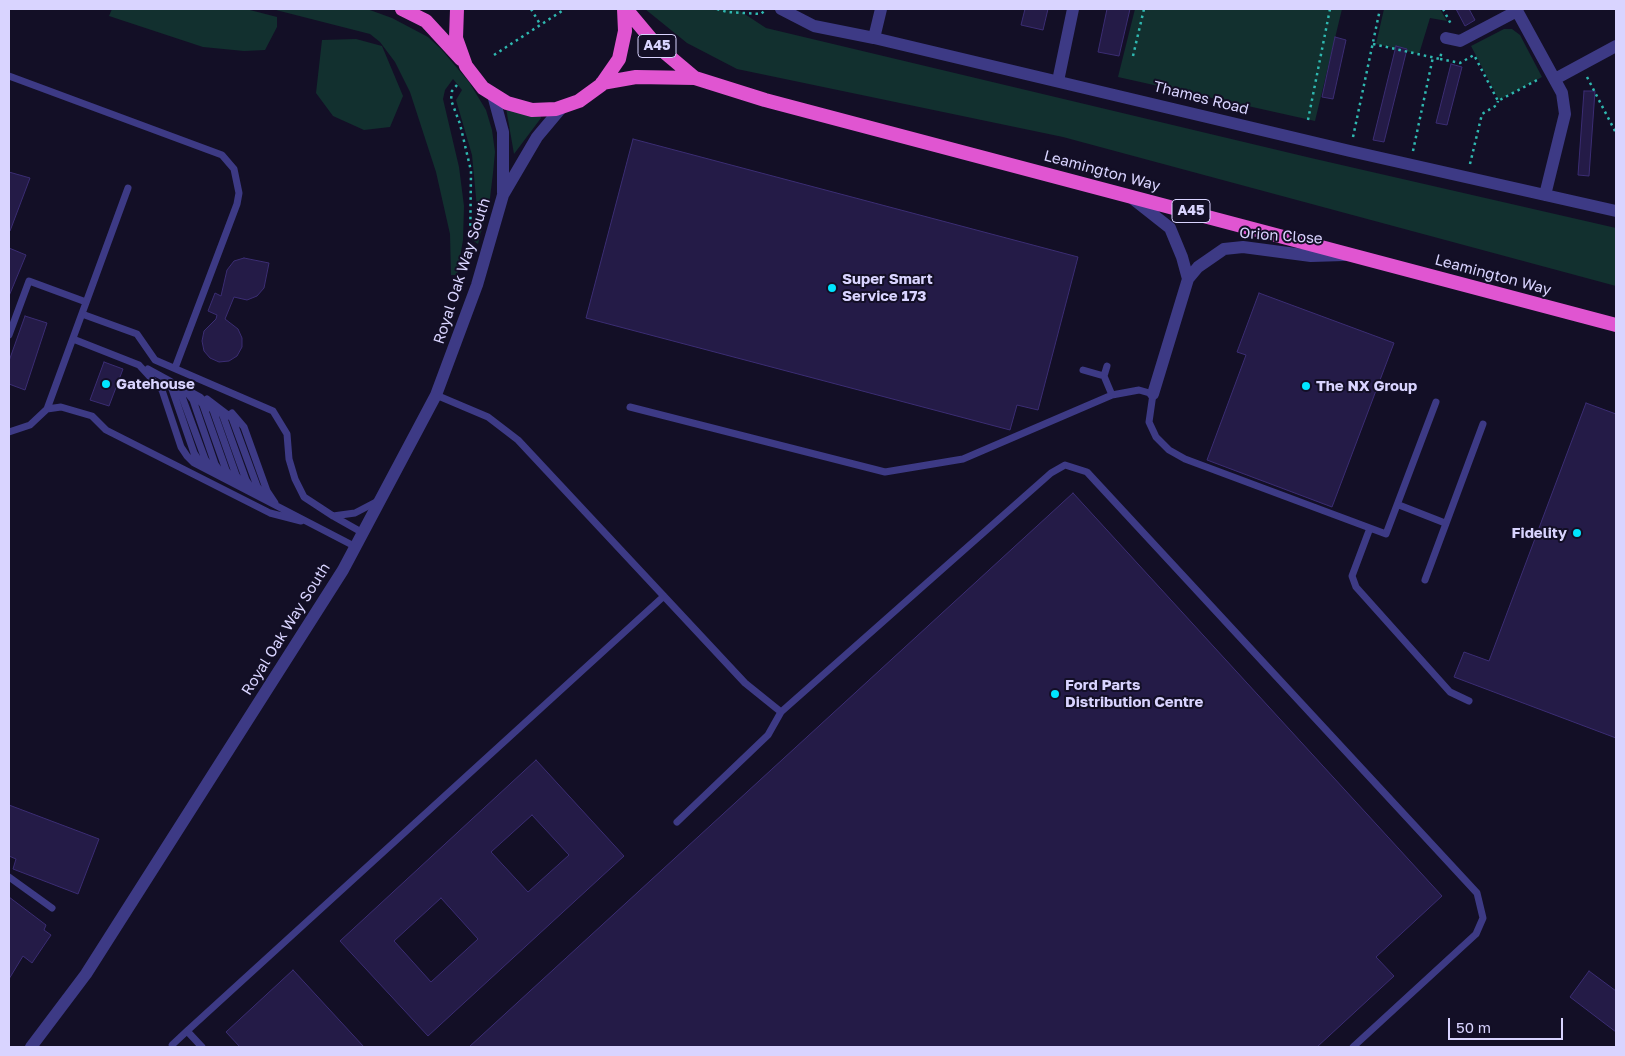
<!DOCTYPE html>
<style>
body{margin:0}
#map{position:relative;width:1625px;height:1056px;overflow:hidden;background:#130f26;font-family:"Golos Text",sans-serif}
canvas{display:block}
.frame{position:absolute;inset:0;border:10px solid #d9d4ff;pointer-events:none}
.scale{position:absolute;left:1448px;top:1018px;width:115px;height:22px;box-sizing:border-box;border:2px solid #d9d4ff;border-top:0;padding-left:6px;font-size:15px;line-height:18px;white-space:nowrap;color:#d9d4ff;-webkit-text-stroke:4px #130f26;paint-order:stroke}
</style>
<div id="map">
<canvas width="1625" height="1056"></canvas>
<div class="frame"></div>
<div class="scale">50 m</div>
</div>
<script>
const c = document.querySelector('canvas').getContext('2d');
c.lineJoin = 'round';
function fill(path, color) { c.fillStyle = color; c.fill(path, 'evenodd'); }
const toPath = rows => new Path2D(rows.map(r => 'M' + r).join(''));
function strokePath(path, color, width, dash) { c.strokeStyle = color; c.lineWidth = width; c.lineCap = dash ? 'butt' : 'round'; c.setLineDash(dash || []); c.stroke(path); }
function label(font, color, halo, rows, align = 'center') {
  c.font = font + ' "Golos Text",sans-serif'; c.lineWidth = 4; c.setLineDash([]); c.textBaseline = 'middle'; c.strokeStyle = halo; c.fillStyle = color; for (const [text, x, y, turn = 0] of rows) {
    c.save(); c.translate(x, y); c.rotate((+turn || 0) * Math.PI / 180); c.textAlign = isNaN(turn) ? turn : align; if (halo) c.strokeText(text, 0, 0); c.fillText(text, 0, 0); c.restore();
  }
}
fill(toPath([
 [112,9,246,9,277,17,277,27,265,50,244,51,203,47,109,16],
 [272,9,367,9,392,18,428,37,441,49,469,82,486,110,492,130,495,152,493,173,490,198,478,244,472,240,477,208,472,155,456,100,462,90,453,79,445,90,443,99,459,167,464,206,463,240,457,275,451,275,450,234,436,172,410,92,395,62,380,42,370,34],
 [645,9,737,9,766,28,1311,158,1616,228,1616,286,1063,137,737,69,687,43],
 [1135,9,1342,9,1315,121,1118,77],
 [1384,9,1440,9,1447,21,1430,18,1419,54,1376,44],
 [1504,29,1512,29,1520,35,1542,77,1499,100,1471,46],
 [356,39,382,46,403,96,390,127,364,130,333,116,316,93,322,40],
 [506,108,540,115,541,118,514,154]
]), '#12302f');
const building = toPath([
 [1025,9,1048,9,1043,30,1021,25,1025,9],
 [1107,9,1130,9,1119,56,1098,52,1107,9],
 [1456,9,1469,9,1475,20,1465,26,1456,9],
 [1335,37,1346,40,1333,99,1322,97,1335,37],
 [1396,46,1407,49,1384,142,1373,140,1396,46],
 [1451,64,1462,67,1447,125,1436,123,1451,64],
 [1584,91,1595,91,1589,176,1578,175,1584,91],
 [633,139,1078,257,1038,410,1017,405,1010,430,586,318,633,139],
 [9,172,30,178,10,231,9,231,9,172],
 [9,248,26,255,9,296,9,248],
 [244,258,269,263,264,288,257,296,247,300,234,297,225,319,238,329,242,338,242,347,237,356,229,361,219,362,210,358,204,351,202,341,204,331,216,319,217,315,208,311,215,293,221,296,227,270,234,261,244,258],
 [1259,293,1394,343,1332,507,1207,460,1246,355,1237,352,1259,293],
 [25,316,47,323,25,390,9,384,9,361,25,316],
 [104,362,123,369,109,406,90,400,104,362],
 [1586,403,1616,414,1616,738,1454,677,1464,652,1489,661,1586,403],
 [1073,493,1442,896,1376,957,1394,976,1317,1047,469,1047,1073,493],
 [536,760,624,856,428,1036,340,941,536,760],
 [532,815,569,855,528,892,491,852,532,815],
 [441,898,478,939,431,982,394,941,441,898],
 [9,805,99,839,78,894,13,869,16,859,9,856,9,805],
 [9,897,46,925,44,930,51,935,32,963,23,956,9,979,9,897],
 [293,970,364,1047,240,1047,226,1032,293,970],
 [1589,971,1616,991,1616,1032,1570,997,1589,971]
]);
fill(building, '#241b47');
strokePath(building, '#3b2d73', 1);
strokePath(toPath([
 [531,9,540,24],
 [717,9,727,12,761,14,766,9],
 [1443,9,1452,26],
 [1373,44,1440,59,1442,50],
 [494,55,565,9],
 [1133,56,1144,9],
 [1440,59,1460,63,1474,55,1498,101,1539,79],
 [1587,77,1616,133],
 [457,85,452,91,451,100,460,124,471,171,470,255],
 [1308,120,1330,9],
 [1353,137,1380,9],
 [1413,151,1433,57],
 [1470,164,1482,114,1497,105,1498,101]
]), '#2fb8b0', 2.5, [2.5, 4]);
strokePath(toPath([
 [9,76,222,155,234,169,239,193,237,204,175,368],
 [82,314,137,334,155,360,273,411,287,434,289,459,295,479,304,497,333,516,363,533],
 [9,335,29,281,86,302],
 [73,339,139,365,162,390,181,447,187,456,194,463,356,547],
 [1107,366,1104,376,1112,395],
 [148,369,170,381,180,391,205,459,212,470],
 [1083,370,1104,376],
 [167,383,172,389,194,453,201,464],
 [180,386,200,397,213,410,236,475,244,487],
 [186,391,193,400,215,464,224,477],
 [436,395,488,417,518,440,745,683,781,712,1051,473,1065,465,1087,472,1477,893,1483,918,1476,934,1353,1047],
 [198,398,203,405,226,470,234,482],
 [207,399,232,418,257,486,265,498],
 [630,407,885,472,963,459,1112,395,1139,390,1153,394,1149,422,1156,437,1169,450,1185,459,1386,534,1436,402],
 [47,409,128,188],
 [219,409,223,416,246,480,254,492],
 [232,413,244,427,267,491,275,503],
 [9,432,30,425,47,409,61,407,92,416,106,430,270,513,301,521],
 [1399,505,1445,523],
 [333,516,355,513,376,502],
 [1370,528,1352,576,1356,587,1450,692,1469,701],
 [1425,580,1483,424],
 [677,822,768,735,781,712],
 [9,877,52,908],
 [187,1031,202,1047],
 [173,1047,172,1045,187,1031,664,596]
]), '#3d3a85', 7);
strokePath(toPath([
 [781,9,814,26,874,38,1350,151,1616,211],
 [1516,9,1562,93,1565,114,1545,195],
 [874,38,881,9],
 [1446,38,1460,41,1517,11],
 [1555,79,1616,46],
 [1058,81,1073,9],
 [493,95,503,132,503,193],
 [1132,198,1170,228,1182,257,1188,279],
 [1153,394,1188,279,1198,267,1224,249,1243,247,1311,256,1344,255],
 [31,1047,86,974,343,570,436,395,477,285,503,195,537,137,563,106]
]), '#3d3a85', 12);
strokePath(toPath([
 [402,9,426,21,461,59],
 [457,9,456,38,466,66,483,88,507,103,532,110,556,109,579,101,601,85,619,59,625,31,624,9],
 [626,9,657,46,695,78],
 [602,83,636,77,695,78,765,100,1616,325]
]), '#e055d1', 14);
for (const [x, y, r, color] of [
 [832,288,5,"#00e5ff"],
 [106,384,5,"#00e5ff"],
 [1306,386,5,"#00e5ff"],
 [1577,533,5,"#00e5ff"],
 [1055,694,5,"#00e5ff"]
]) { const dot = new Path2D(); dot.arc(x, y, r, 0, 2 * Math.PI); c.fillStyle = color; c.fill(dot); strokePath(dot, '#130f26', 2); }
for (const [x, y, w] of [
 [657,46,38],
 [1191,211,38]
]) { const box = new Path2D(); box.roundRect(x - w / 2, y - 11.5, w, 23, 4); c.fillStyle = '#130f26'; c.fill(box); strokePath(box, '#d9d4ff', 1); }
label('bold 14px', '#d9d4ff', null, [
 ["A45",657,46],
 ["A45",1191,211]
]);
label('15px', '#d9d4ff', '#130f26', [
 ["Thames Road",1201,98,14],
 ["Leamington Way",1102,171,15],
 ["Orion Close",1281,236,4],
 ["Royal Oak Way South",462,271,-72],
 ["Leamington Way",1493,275,15],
 ["Royal Oak Way South",286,629,-58]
]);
label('bold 15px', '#d9d4ff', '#130f26', [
 ["Super Smart",842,279],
 ["Service 173",842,296],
 ["Gatehouse",116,384],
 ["The NX Group",1316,386],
 ["Fidelity",1567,533,"right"],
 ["Ford Parts",1065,685],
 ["Distribution Centre",1065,702]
], 'left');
</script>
